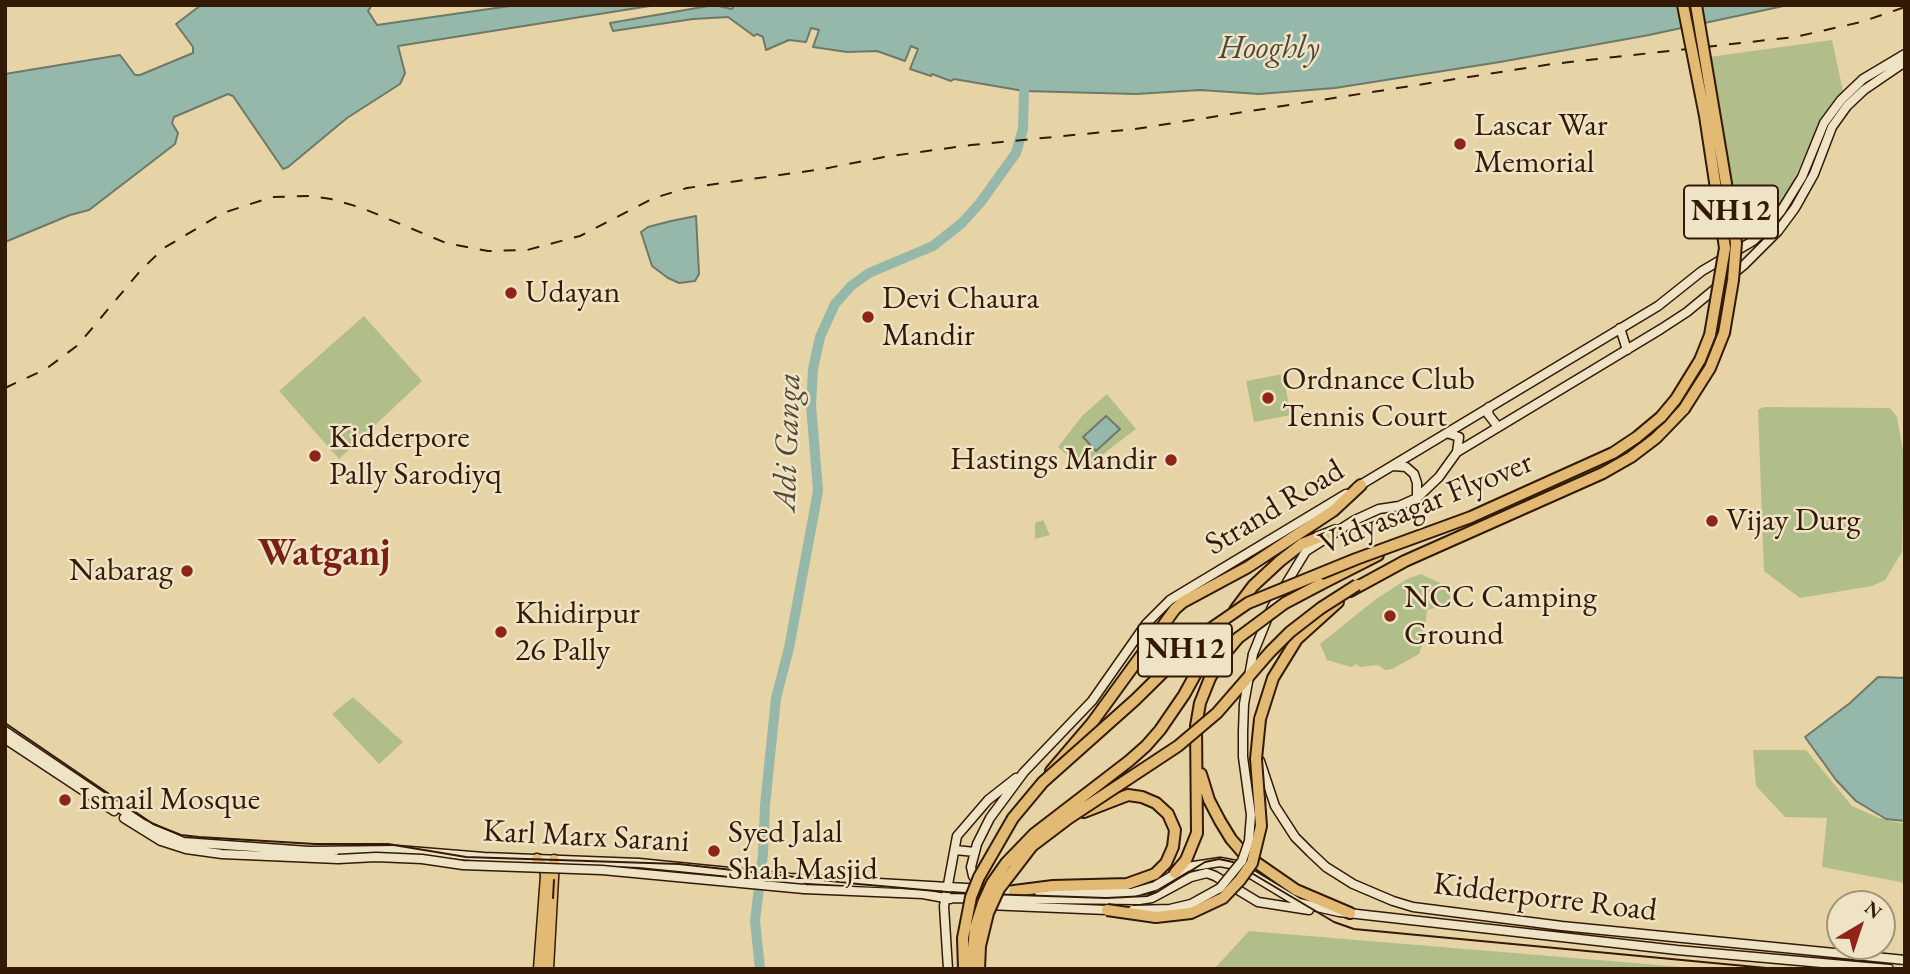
<!DOCTYPE html>
<style>
body{margin:0}
#map{position:relative;width:1910px;height:974px;overflow:hidden;background:#e6d4a6;font-family:"EB Garamond",serif}
canvas{display:block}
.frame{position:absolute;inset:0;border:7px solid #331a06;pointer-events:none}
.north{position:absolute;left:1826px;top:890px;width:70px;height:70px;box-sizing:border-box;background:#efe3c5;border:2px solid #a49379;border-radius:50%;rotate:39deg;font-size:19px;font-weight:700;line-height:28px;text-align:center;color:#331a06}
.north::after{content:'';display:block;margin:auto;width:24px;height:32px;background:#8f2418;clip-path:polygon(50% 0,100% 100%,50% 72%,0 100%)}
</style>
<div id="map">
<canvas width="1910" height="974"></canvas>
<div class="frame"></div>
<div class="north">N</div>
</div>
<script>
const c = document.querySelector('canvas').getContext('2d');
c.lineJoin = 'round';
function fill(path, color) { c.fillStyle = color; c.fill(path, 'evenodd'); }
const toPath = rows => new Path2D(rows.map(r => 'M' + r).join(''));
function strokePath(path, color, width, dash) { c.strokeStyle = color; c.lineWidth = width; c.lineCap = dash ? 'butt' : 'round'; c.setLineDash(dash || []); c.stroke(path); }
function label(font, color, halo, rows, align = 'center') {
  c.font = font + ' "EB Garamond",serif'; c.lineWidth = 5; c.setLineDash([]); c.textBaseline = 'middle'; c.strokeStyle = halo; c.fillStyle = color; for (const [text, x, y, turn = 0] of rows) {
    c.save(); c.translate(x, y); c.rotate((+turn || 0) * Math.PI / 180); c.textAlign = isNaN(turn) ? turn : align; if (halo) c.strokeText(text, 0, 0); c.fillText(text, 0, 0); c.restore();
  }
}
fill(toPath([
 [1832,40,1843,91,1822,117,1782,206,1764,226,1749,237,1740,238,1709,57],
 [364,316,422,381,339,459,279,391],
 [1283,374,1291,415,1254,422,1246,381],
 [1107,394,1136,429,1107,451,1087,472,1058,447,1083,415],
 [1764,407,1890,408,1897,417,1904,457,1902,552,1885,580,1872,586,1800,598,1764,571,1758,410],
 [1043,520,1050,535,1035,539,1035,523],
 [1421,574,1448,587,1451,603,1427,610,1424,640,1419,654,1392,669,1385,670,1378,665,1360,667,1357,664,1351,667,1327,660,1320,644,1376,599,1407,579],
 [353,697,403,742,379,764,332,714],
 [1753,750,1806,750,1852,806,1879,818,1905,824,1905,883,1822,867,1827,818,1785,817,1756,786],
 [1249,931,1706,969,1180,969,1214,969]
]), '#b1be8a');
const water = toPath([
 [201,5,372,5,368,11,377,25,517,5,656,5,398,46,405,73,400,84,347,118,288,167,283,169,233,96,228,94,174,117,172,123,178,133,175,144,89,210,70,215,5,242,5,74,120,55,135,75,140,75,193,53,193,47,176,24,201,5],
 [714,5,732,9,734,5,1788,5,1649,35,1500,62,1335,88,1259,94,1200,90,1136,94,1024,91,954,79,951,81,932,74,931,76,910,69,918,49,911,46,905,61,877,51,847,52,813,47,819,30,811,28,806,42,789,40,766,50,763,37,757,34,754,36,728,17,693,19,613,31,610,23,714,5],
 [696,216,699,274,695,281,679,283,668,278,652,266,641,232,648,227,671,221,696,216],
 [1106,416,1120,429,1096,451,1083,437,1106,416],
 [1878,677,1905,678,1905,821,1886,819,1856,801,1836,780,1805,737,1850,703,1878,677]
]);
fill(water, '#96b8aa');
strokePath(water, '#6e7968', 2);
strokePath(toPath([
 [760,969,755,921,763,854,765,805,776,698,789,648,818,491,811,405,813,369,820,337,835,304,851,286,869,273,933,246,962,223,980,203,1016,153,1023,129,1024,91]
]), '#96b8aa', 10);
const secondary = toPath([
 [1620,328,1627,350],
 [1489,407,1488,414,1498,427],
 [1447,433,1459,437,1457,452],
 [1393,466,1406,467,1414,474,1417,483,1417,498],
 [1357,487,1658,306,1702,271,1753,241,1767,228,1781,211,1802,177,1824,123,1841,100,1863,79,1905,54],
 [1253,654,1272,607,1306,551,1355,520,1379,509,1399,506,1417,498,1439,477,1457,452,1661,329,1687,312,1744,265,1778,231,1795,208,1814,174,1832,127,1847,106,1864,90,1905,62],
 [5,731,143,824,183,842,309,851,397,850,484,857,639,863,790,878,1019,891],
 [5,739,114,811],
 [1260,761,1275,806,1295,837,1310,852,1326,867,1353,884,1393,901,1413,907,1562,926,1905,960],
 [124,818,161,841,186,849,222,854,338,859],
 [955,850,975,852],
 [790,878,804,889,923,894,950,899],
 [979,884,973,876,971,867,977,844,990,818,1024,772,1092,701,1146,624,1170,600,1346,494],
 [1039,892,1131,893,1155,886,1187,867,1220,862,1236,865,1299,903,1339,912,1677,950,1889,969],
 [946,898,1139,900,1152,898,1191,877,1207,873,1215,876,1258,902,1309,910],
 [987,905,1107,910],
 [948,969,944,906,957,836,988,800,1016,778]
]);
const primary = toPath([
 [537,859,545,870,546,876,539,969],
 [548,969,554,860]
]);
const highway = toPath([
 [1321,584,1378,555],
 [1350,591,1405,561,1603,473,1631,457,1656,438,1684,409],
 [1235,610,1253,586,1280,561,1302,544,1335,531],
 [1260,719,1273,678,1297,639,1338,602],
 [1051,771,1092,723,1175,609,1183,602,1248,567,1333,511,1361,485],
 [1201,774,1209,800,1220,821,1231,839,1244,854,1296,890,1350,913],
 [1175,873,1186,860,1197,833,1196,726,1200,703,1210,678,1223,656,1238,638],
 [1014,891,1053,886,1127,884,1155,874,1166,863,1173,847,1175,830,1168,814,1156,803,1142,797,1128,795,1084,812]
]);
strokePath(secondary, '#331a06', 11);
strokePath(primary, '#331a06', 13);
strokePath(highway, '#331a06', 14);
strokePath(secondary, '#efe3c5', 8);
strokePath(primary, '#e3ba73', 10);
strokePath(highway, '#e3ba73', 10);
strokePath(toPath([
 [5,723,153,824,181,835,199,837,315,844,388,844,466,857,679,864,858,884,958,893,1106,898,1147,896,1157,892,1205,862,1219,859,1233,862,1334,922,1354,929,1777,969],
 [553,898,554,880]
]), '#331a06', 2);
strokePath(toPath([
 [5,388,46,369,78,345,141,270,164,248,223,213,272,197,310,196,331,199,362,208,446,243,488,251,527,250,580,236,654,198,687,188,823,169,884,157,971,145,1135,129,1552,64,1795,37,1861,22,1905,7]
]), '#331a06', 2, [12, 12]);
const secondaryBridge = toPath([
 [338,859,376,857,422,859,463,865,602,870,804,889],
 [1133,910,1170,909,1191,904,1220,888,1242,861,1249,841,1251,815,1243,757,1243,731,1244,704,1253,654]
]);
const highwayBridge = toPath([
 [1684,409,1710,368,1724,333,1733,280,1736,243,1696,5],
 [1238,638,1285,603,1321,584],
 [1107,910,1156,917,1191,913,1223,898,1240,880,1252,863,1261,826,1256,759,1260,719],
 [972,963,975,928,983,903,992,883,1006,863,1034,834,1129,761,1146,746,1160,730,1184,695,1221,628],
 [964,969,963,938,971,897,979,877,1013,818,1043,782,1135,700,1200,636,1248,603,1356,559,1471,517,1613,453,1637,437,1661,417,1676,399,1700,360,1710,335,1725,248,1705,116,1683,5],
 [979,969,980,946,988,913,999,889,1032,846,1069,818,1178,746,1217,713,1270,652,1290,632,1321,608,1357,585]
]);
strokePath(secondaryBridge, '#331a06', 11, []);
strokePath(highwayBridge, '#331a06', 14, []);
strokePath(secondaryBridge, '#efe3c5', 8);
strokePath(highwayBridge, '#e3ba73', 10);
for (const [x, y, r, color] of [
 [1460,144,7,"#8f2418"],
 [511,293,7,"#8f2418"],
 [868,317,7,"#8f2418"],
 [1268,398,7,"#8f2418"],
 [315,456,7,"#8f2418"],
 [1171,460,7,"#8f2418"],
 [1712,521,7,"#8f2418"],
 [187,571,7,"#8f2418"],
 [1390,616,7,"#8f2418"],
 [501,632,7,"#8f2418"],
 [65,800,7,"#8f2418"],
 [714,851,7,"#8f2418"]
]) { const dot = new Path2D(); dot.arc(x, y, r, 0, 2 * Math.PI); c.fillStyle = color; c.fill(dot); strokePath(dot, '#efe3c5', 2.5); }
for (const [x, y, w] of [
 [1731,212,94],
 [1185,650,94]
]) { const box = new Path2D(); box.roundRect(x - w / 2, y - 26.5, w, 53, 5); c.fillStyle = '#efe3c5'; c.fill(box); strokePath(box, '#331a06', 2); }
label('bold 30px', '#331a06', null, [
 ["NH12",1731,212],
 ["NH12",1185,650]
]);
label('32px', '#331a06', '#efe3c5', [
 ["Lascar War",1474,126],
 ["Memorial",1474,163],
 ["Udayan",525,293],
 ["Devi Chaura",882,299],
 ["Mandir",882,336],
 ["Ordnance Club",1282,380],
 ["Tennis Court",1282,417],
 ["Kidderpore",329,438],
 ["Pally Sarodiyq",329,475],
 ["Hastings Mandir",1157,460,"right"],
 ["Vijay Durg",1726,521],
 ["Nabarag",173,571,"right"],
 ["NCC Camping",1404,598],
 ["Ground",1404,635],
 ["Khidirpur",515,614],
 ["26 Pally",515,651],
 ["Ismail Mosque",79,800],
 ["Syed Jalal",728,833],
 ["Shah Masjid",728,870]
], 'left');
label('32px', '#331a06', '#efe3c5', [
 ["Vidyasagar Flyover",1426,504,-22],
 ["Strand Road",1275,508,-31],
 ["Karl Marx Sarani",586,837,3],
 ["Kidderporre Road",1545,898,7]
]);
label('italic 33px', '#514937', '#efe3c5', [
 ["Hooghly",1269,49],
 ["Adi Ganga",788,442,-88]
]);
label('bold 38px', '#7a1f14', '#efe3c5', [
 ["Watganj",324,555]
]);
</script>
